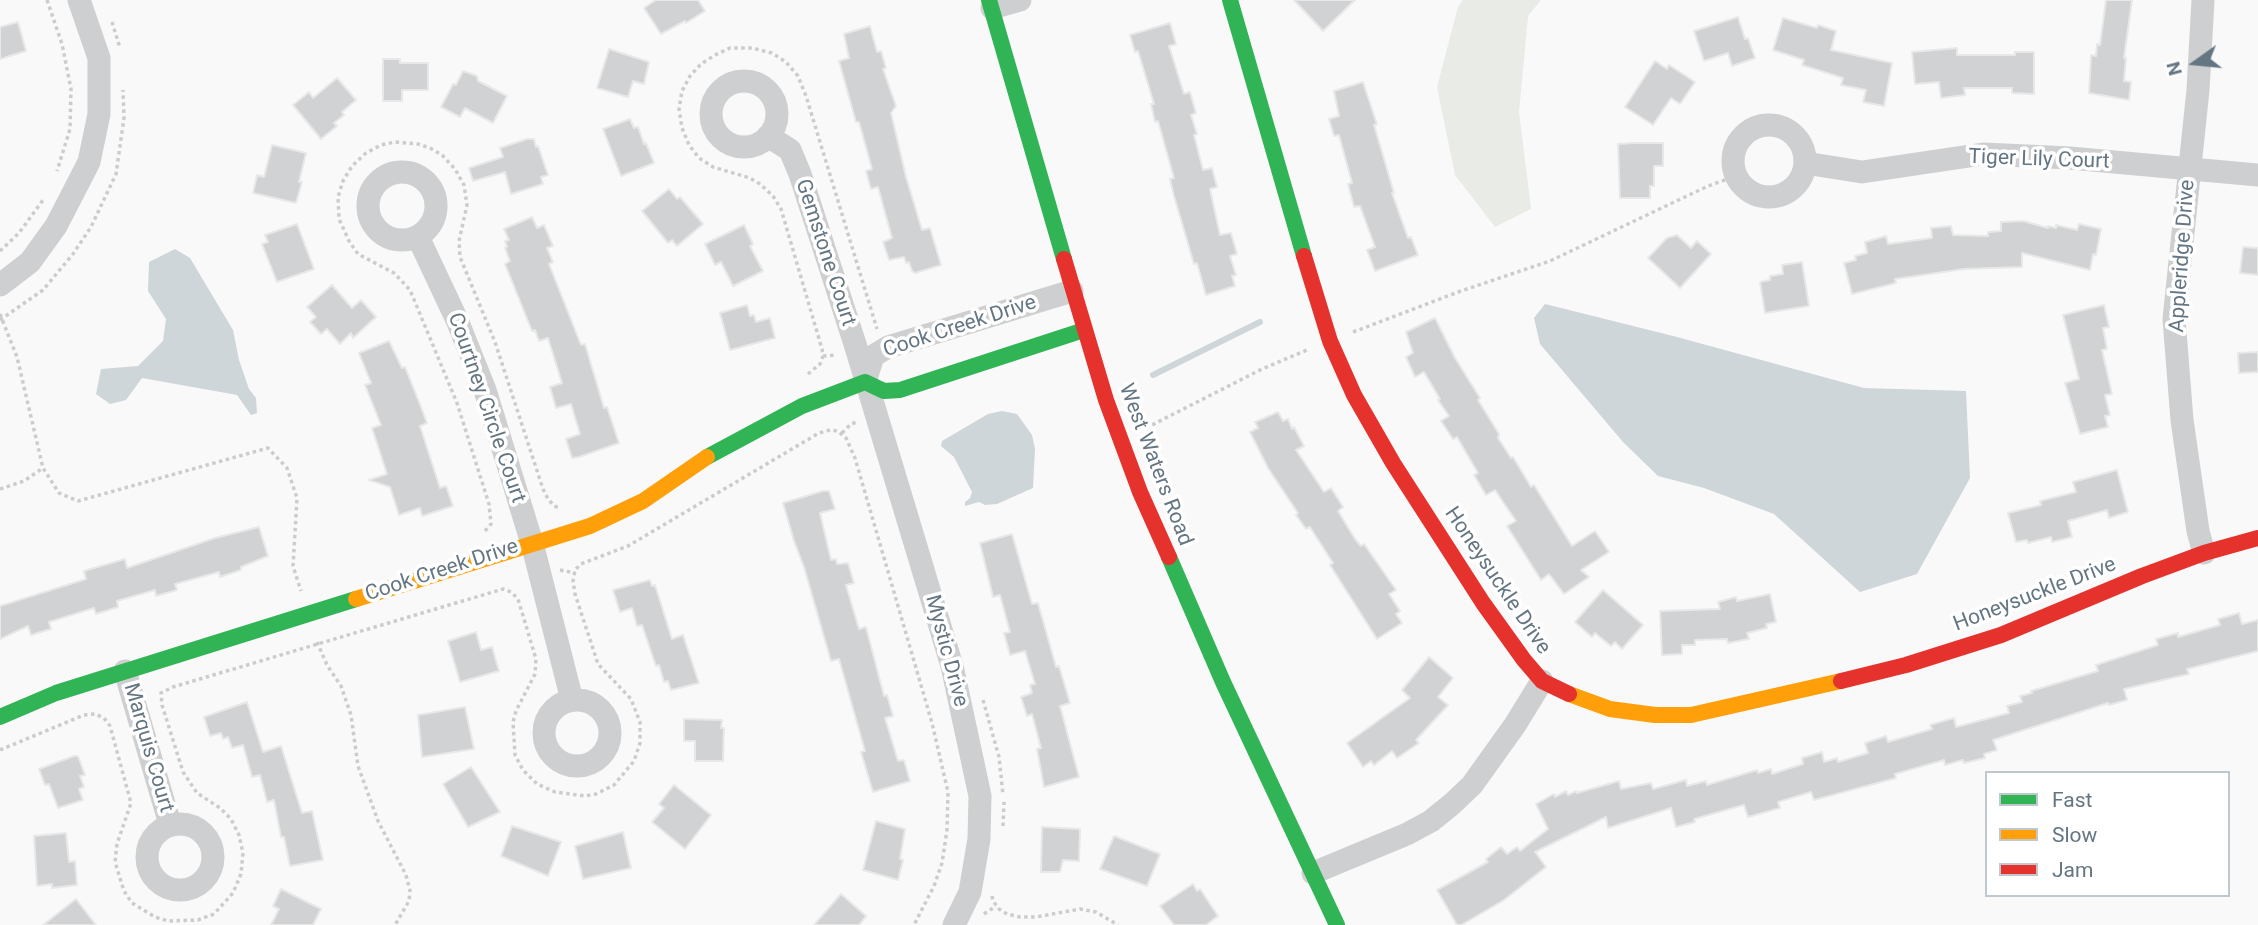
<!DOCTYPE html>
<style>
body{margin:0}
#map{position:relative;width:2258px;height:925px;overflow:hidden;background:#f9f9f9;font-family:Roboto,sans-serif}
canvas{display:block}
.legend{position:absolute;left:1985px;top:771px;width:245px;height:126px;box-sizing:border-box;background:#fff;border:2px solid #c1c8cd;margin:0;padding:9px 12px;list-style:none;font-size:21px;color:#657683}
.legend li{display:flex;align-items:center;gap:14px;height:35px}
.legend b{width:35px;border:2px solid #c1c8cd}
.north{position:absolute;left:2160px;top:28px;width:70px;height:70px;-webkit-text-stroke:5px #fff;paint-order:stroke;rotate:255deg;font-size:19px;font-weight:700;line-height:28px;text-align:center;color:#657683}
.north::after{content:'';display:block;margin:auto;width:24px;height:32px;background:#657683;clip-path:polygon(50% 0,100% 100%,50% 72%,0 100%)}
</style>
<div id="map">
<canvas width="2258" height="925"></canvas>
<ul class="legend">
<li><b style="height:9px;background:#30b455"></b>Fast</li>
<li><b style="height:9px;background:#ff9f0a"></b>Slow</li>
<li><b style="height:9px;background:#e5322d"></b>Jam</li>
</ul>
<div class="north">N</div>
</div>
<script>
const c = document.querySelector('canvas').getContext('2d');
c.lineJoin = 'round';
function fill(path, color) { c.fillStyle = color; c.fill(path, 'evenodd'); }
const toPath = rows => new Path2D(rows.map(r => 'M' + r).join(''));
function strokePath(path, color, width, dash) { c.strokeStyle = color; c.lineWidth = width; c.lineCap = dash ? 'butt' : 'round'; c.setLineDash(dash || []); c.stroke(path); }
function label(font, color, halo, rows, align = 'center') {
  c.font = font + ' Roboto,sans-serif'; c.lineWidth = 7; c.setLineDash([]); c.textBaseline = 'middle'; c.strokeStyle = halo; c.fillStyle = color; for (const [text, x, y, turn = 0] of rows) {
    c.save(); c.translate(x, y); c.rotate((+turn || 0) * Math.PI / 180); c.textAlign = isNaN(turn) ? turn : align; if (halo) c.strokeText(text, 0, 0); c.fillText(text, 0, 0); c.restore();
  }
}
fill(toPath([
 [1463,0,1541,0,1528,16,1519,112,1531,209,1495,227,1455,175,1437,87,1458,7]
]), '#e8ebe6');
fill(toPath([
 [175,249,190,258,233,330,239,360,249,389,256,398,257,413,251,415,237,395,142,378,126,400,110,404,96,394,101,369,138,366,163,341,166,319,148,291,149,262],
 [1545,304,1677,337,1864,388,1966,391,1970,478,1917,574,1860,592,1774,514,1704,488,1658,476,1623,442,1540,344,1534,318],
 [1002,411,1017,414,1032,435,1035,449,1033,488,997,504,985,505,979,502,965,506,965,502,970,498,972,492,954,457,941,446,942,441,988,414]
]), '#ced6d9');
strokePath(toPath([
 [1153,375,1260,322]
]), '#ced6d9', 6);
const building = toPath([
 [656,0,698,0,705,11,686,23,685,21,661,34,644,8,656,0],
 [1294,0,1355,0,1323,31,1294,0],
 [2106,0,2132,0,2124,58,2126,58,2124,81,2131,82,2129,100,2089,93,2091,55,2096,56,2097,44,2100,45,2106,0],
 [1738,17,1745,39,1748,38,1755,58,1732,66,1728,53,1704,61,1694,31,1738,17],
 [1783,18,1817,28,1818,25,1836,31,1831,50,1892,63,1884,106,1863,102,1866,90,1841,85,1843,78,1802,65,1804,60,1773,50,1783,18],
 [18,22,26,51,0,59,0,27,18,22],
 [1170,23,1176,44,1169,46,1184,94,1190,92,1196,113,1191,115,1197,134,1194,135,1203,170,1212,168,1217,187,1210,189,1220,235,1231,233,1237,254,1230,256,1236,275,1232,276,1235,286,1206,295,1197,263,1194,264,1174,196,1170,179,1174,178,1158,121,1155,122,1151,104,1154,104,1138,51,1135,52,1130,35,1170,23],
 [870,26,877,52,881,51,886,68,883,69,896,106,891,113,906,177,922,230,930,228,941,265,915,273,912,271,909,262,906,263,904,257,889,260,883,242,892,238,878,187,871,189,866,171,872,169,859,122,856,122,839,61,849,58,844,34,870,26],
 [1957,48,1957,55,2015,55,2015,52,2034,52,2034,94,2012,93,2012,88,1964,88,1965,95,1941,98,1939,82,1915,84,1912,52,1957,48],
 [609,49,649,62,644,84,633,81,628,97,597,88,609,49],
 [383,59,400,59,400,63,428,63,428,90,402,90,402,101,383,101,383,59],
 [1655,61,1667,69,1669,65,1695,82,1680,104,1671,98,1653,125,1625,107,1655,61],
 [463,71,477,76,478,81,507,96,493,123,465,108,460,117,441,107,453,84,456,85,463,71],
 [337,78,356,100,342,112,344,115,334,123,337,126,321,139,293,105,309,92,313,98,337,78],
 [1363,82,1377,124,1374,125,1394,193,1392,193,1408,238,1411,237,1418,255,1375,271,1367,250,1375,247,1360,206,1354,207,1348,184,1352,183,1339,135,1334,136,1329,119,1339,116,1334,91,1363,82],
 [630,119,634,128,638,127,644,144,646,143,654,163,621,176,603,129,630,119],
 [527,139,534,139,536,147,538,146,548,175,541,177,543,184,511,194,505,172,473,181,469,168,503,157,500,148,527,139],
 [1633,143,1663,143,1663,166,1654,166,1654,186,1650,186,1650,198,1620,198,1618,144,1633,143],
 [272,145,306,153,299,182,302,182,296,203,253,193,257,175,264,177,272,145],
 [669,189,677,199,680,197,703,224,677,246,672,240,668,243,642,211,669,189],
 [532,217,537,228,544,225,553,246,547,248,553,262,549,264,581,345,585,344,604,408,607,407,619,443,579,457,572,458,566,439,580,434,571,404,556,408,550,387,562,383,548,338,539,341,535,330,532,331,505,264,510,261,505,248,507,247,505,241,509,240,504,229,532,217],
 [2023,221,2048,228,2048,226,2056,228,2056,225,2077,230,2079,224,2101,229,2096,255,2093,254,2090,270,2022,253,2022,267,1964,269,1895,279,1896,283,1852,294,1844,263,1856,260,1855,256,1867,253,1865,242,1886,236,1888,244,1932,238,1931,228,1951,226,1953,235,1988,236,1988,232,2001,231,2001,222,2023,221],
 [297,224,314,269,277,282,262,244,268,242,265,235,297,224],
 [744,225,753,244,750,246,763,271,733,286,721,262,715,265,705,244,744,225],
 [1677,235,1691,248,1697,241,1711,254,1680,288,1648,258,1667,238,1677,235],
 [2243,247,2258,248,2258,275,2240,273,2243,247],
 [1802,262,1809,306,1765,313,1760,282,1770,280,1770,276,1783,274,1782,265,1802,262],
 [332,285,352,308,361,300,376,317,353,338,351,333,340,344,327,329,321,334,310,322,316,317,307,307,332,285],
 [747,305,750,316,754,315,756,322,770,318,775,338,730,350,720,313,747,305],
 [2104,305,2109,327,2103,328,2107,349,2102,350,2112,394,2105,395,2110,415,2105,416,2108,427,2080,434,2065,383,2079,379,2063,315,2104,305],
 [1435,318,1455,358,1480,398,1478,400,1499,434,1498,438,1511,458,1513,457,1531,487,1534,485,1572,546,1595,531,1609,552,1581,570,1589,577,1564,594,1549,574,1541,580,1507,526,1516,521,1495,490,1486,495,1474,475,1478,473,1457,437,1453,439,1441,421,1449,416,1438,400,1440,399,1424,372,1415,377,1406,357,1413,353,1406,332,1435,318],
 [389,341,402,368,405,367,421,407,427,423,420,426,440,488,446,486,453,506,422,516,420,508,399,515,390,487,369,480,387,474,372,428,381,425,365,385,371,383,359,353,389,341],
 [2258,352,2258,372,2239,373,2238,353,2258,352],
 [1278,412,1283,421,1288,419,1292,429,1294,427,1304,446,1296,450,1324,492,1331,488,1343,507,1338,511,1355,539,1361,546,1364,544,1396,590,1389,594,1400,611,1396,614,1402,623,1377,639,1330,565,1333,563,1310,527,1306,529,1296,515,1298,513,1268,468,1250,432,1258,428,1255,422,1278,412],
 [2117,470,2128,512,2109,518,2107,510,2068,521,2072,537,2052,542,2051,537,2028,543,2027,540,2016,542,2008,513,2041,505,2040,501,2076,492,2073,482,2117,470],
 [823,491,829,491,835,509,820,513,831,560,836,559,837,564,848,563,854,583,846,585,859,629,866,627,884,696,887,695,893,716,885,718,898,761,904,760,910,781,873,792,861,752,865,751,839,659,831,661,804,567,794,541,783,503,823,491],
 [259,527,268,556,241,567,241,570,220,577,219,572,175,584,177,590,156,596,155,590,117,601,118,607,96,614,94,608,49,622,51,629,31,635,28,626,0,639,0,606,86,579,84,571,125,559,127,568,215,538,259,527],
 [1012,534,1032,604,1038,603,1056,667,1059,666,1070,703,1060,706,1079,777,1044,787,1037,749,1041,748,1032,714,1027,716,1021,697,1032,693,1030,685,1035,684,1025,651,1010,655,1004,633,1010,632,1000,595,993,597,980,543,1012,534],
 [650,580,652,586,655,585,672,639,683,635,699,683,671,690,668,681,664,682,659,665,656,666,642,625,637,626,632,608,620,612,613,590,650,580],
 [1603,590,1643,625,1622,649,1615,642,1611,646,1595,633,1592,637,1575,622,1603,590],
 [1770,594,1776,622,1766,624,1767,628,1747,633,1749,639,1728,643,1727,639,1695,640,1695,645,1682,645,1682,654,1662,655,1660,611,1720,609,1718,602,1736,597,1737,601,1770,594],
 [2239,613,2242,624,2258,620,2258,651,2187,669,2189,674,2124,689,2127,700,2109,705,2108,703,1993,740,1997,750,1984,754,1985,758,1964,763,1963,760,1945,765,1944,760,1895,774,1896,778,1814,800,1811,792,1778,802,1780,808,1748,817,1744,805,1694,819,1695,822,1676,827,1671,808,1608,828,1606,817,1535,852,1546,867,1504,900,1461,925,1457,925,1437,890,1488,862,1486,859,1501,847,1507,854,1517,847,1520,851,1548,829,1536,804,1554,794,1555,797,1566,791,1568,795,1576,791,1577,793,1619,781,1621,789,1651,783,1653,789,1686,780,1687,786,1706,781,1707,785,1757,770,1758,773,1771,769,1772,774,1803,764,1802,758,1822,752,1824,762,1837,758,1838,762,1868,753,1865,743,1886,736,1888,742,1932,729,1930,725,1954,718,1956,727,2009,713,2007,706,2022,702,2020,696,2032,693,2031,691,2098,671,2096,665,2158,645,2156,639,2178,633,2178,637,2220,625,2218,619,2239,613],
 [476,632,481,650,492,647,499,671,460,682,448,641,476,632],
 [1429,657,1453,678,1438,697,1448,705,1416,740,1419,743,1397,758,1392,751,1374,765,1371,761,1363,767,1347,743,1410,698,1402,690,1429,657],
 [247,702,263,752,281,746,302,813,312,811,323,860,290,866,284,837,281,837,274,800,267,802,260,775,252,777,243,745,232,748,228,737,223,739,221,733,210,736,204,717,247,702],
 [465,707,474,749,422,757,418,715,465,707],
 [684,719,722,720,721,728,724,728,723,761,695,761,695,741,684,741,684,719],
 [74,756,78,756,85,775,80,776,84,787,79,789,83,800,58,808,49,784,45,785,39,769,74,756],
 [471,767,500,812,468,827,443,784,471,767],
 [674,785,711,815,685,849,652,822,664,808,659,804,674,785],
 [876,821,905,829,900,859,903,860,898,880,863,870,876,821],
 [512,826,561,842,548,876,501,856,512,826],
 [1042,827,1080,829,1079,861,1063,860,1060,872,1041,872,1042,827],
 [623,832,631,868,583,879,575,846,623,832],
 [66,833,69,862,75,861,77,885,52,888,52,884,37,886,34,836,66,833],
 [1114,836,1160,854,1147,886,1100,869,1114,836],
 [1193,884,1197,891,1200,889,1218,916,1206,925,1174,925,1160,906,1193,884],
 [281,889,321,909,313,925,271,925,279,909,273,906,281,889],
 [841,894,866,916,859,925,814,925,841,894],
 [76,899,96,925,43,925,76,899]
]);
fill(building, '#d0d2d3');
strokePath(building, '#e8e8e8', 2);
strokePath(toPath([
 [47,0,62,44,71,89,70,129,57,171],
 [112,22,120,48],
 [0,251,19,233,43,200],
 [0,314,17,357,43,468],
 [0,320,43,290,73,254,91,227,116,174,124,118,123,90],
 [1353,332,1461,291,1550,261,1708,186,1736,176],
 [823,356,837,355],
 [808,374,820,364,823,356,822,349,781,209,773,196,760,184,750,178,713,167,699,158,689,145,682,128,679,109,682,91,690,76,701,64,715,55,730,48,752,48,772,53,786,62,798,76,806,96,877,329],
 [1146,428,1262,369,1307,350],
 [842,433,851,424,857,422],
 [0,489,24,481,43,468,59,493,78,501,268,448,287,468,297,498,293,566,301,591],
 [485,531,491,524,489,504,457,403,410,290,394,273,358,254,349,241,339,219,338,197,343,181,352,166,366,153,381,145,395,142,418,144,430,148,442,155,455,169,464,185,467,205,459,241,460,257,495,342,543,489,548,499,554,506,560,508],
 [560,570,575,573],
 [317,642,327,665,341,686,351,715,358,766,378,821,406,875,410,891,409,901,395,925],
 [983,700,999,757,1003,795],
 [0,750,84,715,95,714,104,718,110,726,131,803,117,844,115,862,124,891,132,903,155,917,168,921,198,920,214,914,233,893,241,874,243,853,239,835,231,819,220,808,197,793,183,772,162,705,161,693,173,687,503,589,511,592,518,599,536,659,535,674,516,711,513,722,515,755,523,770,537,784,555,792,585,796,596,794,614,785,634,761,640,743,640,722,631,699,598,664,575,594,573,581,575,570,581,564,628,546,819,433,830,430,838,431,846,438,855,458,932,723,948,792,947,830,942,863,934,886,914,925],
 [1003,826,1004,802],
 [992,896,993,901,999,909,1007,914,1020,917,1036,917,1080,909,1096,912,1118,925],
 [984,914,996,906]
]), '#cbcccd', 3.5, [3.5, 3.5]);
strokePath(toPath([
 [2203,0,2198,90,2174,319,2182,420,2198,531,2204,553],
 [992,8,1020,0],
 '711 114a33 33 0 1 1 66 0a33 33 0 1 1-66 0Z',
 '1733 161a36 36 0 1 1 72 0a36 36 0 1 1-72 0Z',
 [768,136,790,150,800,174,855,344,952,666,980,796,979,839,970,892,954,925],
 [1805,163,1862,172,1983,154,2070,158,2258,175],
 '368 206a34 34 0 1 1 68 0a34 34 0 1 1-68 0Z',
 [418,237,457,320,485,390,532,543,572,700],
 [0,285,30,262,56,226,89,162,99,114,99,58,79,0],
 [865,382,873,356,888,347,1072,291],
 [125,671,170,824],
 '544 733a33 33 0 1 1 66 0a33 33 0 1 1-66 0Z',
 '147 857a33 33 0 1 1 66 0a33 33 0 1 1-66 0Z',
 [1313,873,1407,834,1431,821,1452,804,1472,785,1515,725,1542,681]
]), '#cecfd0', 23);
strokePath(toPath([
 [989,0,1064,259],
 [1230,0,1304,256],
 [707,457,802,406,865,382,884,391,900,390,1084,330],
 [1169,557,1223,682,1337,925],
 [0,717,56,693,356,599]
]), '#30b455', 16);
strokePath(toPath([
 [356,599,590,526,643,501,707,457],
 [1569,694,1610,709,1655,715,1691,715,1841,681]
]), '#ff9f0a', 16);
strokePath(toPath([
 [1304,256,1330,341,1354,395,1393,463,1483,603,1524,660,1542,681,1569,694],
 [1064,259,1106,400,1140,492,1169,557],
 [1841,681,1906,665,2001,635,2142,576,2204,553,2258,538]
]), '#e5322d', 16);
label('21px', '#657683', '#fff', [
 ["Tiger Lily Court",2039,160,2],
 ["Gemstone Court",825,253,72],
 ["Appleridge Drive",2183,256,-86],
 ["Cook Creek Drive",960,327,-18],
 ["Courtney Circle Court",486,408,71],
 ["West Waters Road",1155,465,69],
 ["Cook Creek Drive",442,571,-18],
 ["Honeysuckle Drive",1497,581,56],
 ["Honeysuckle Drive",2035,595,-21],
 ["Mystic Drive",946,651,75],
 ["Marquis Court",148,748,74]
]);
</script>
